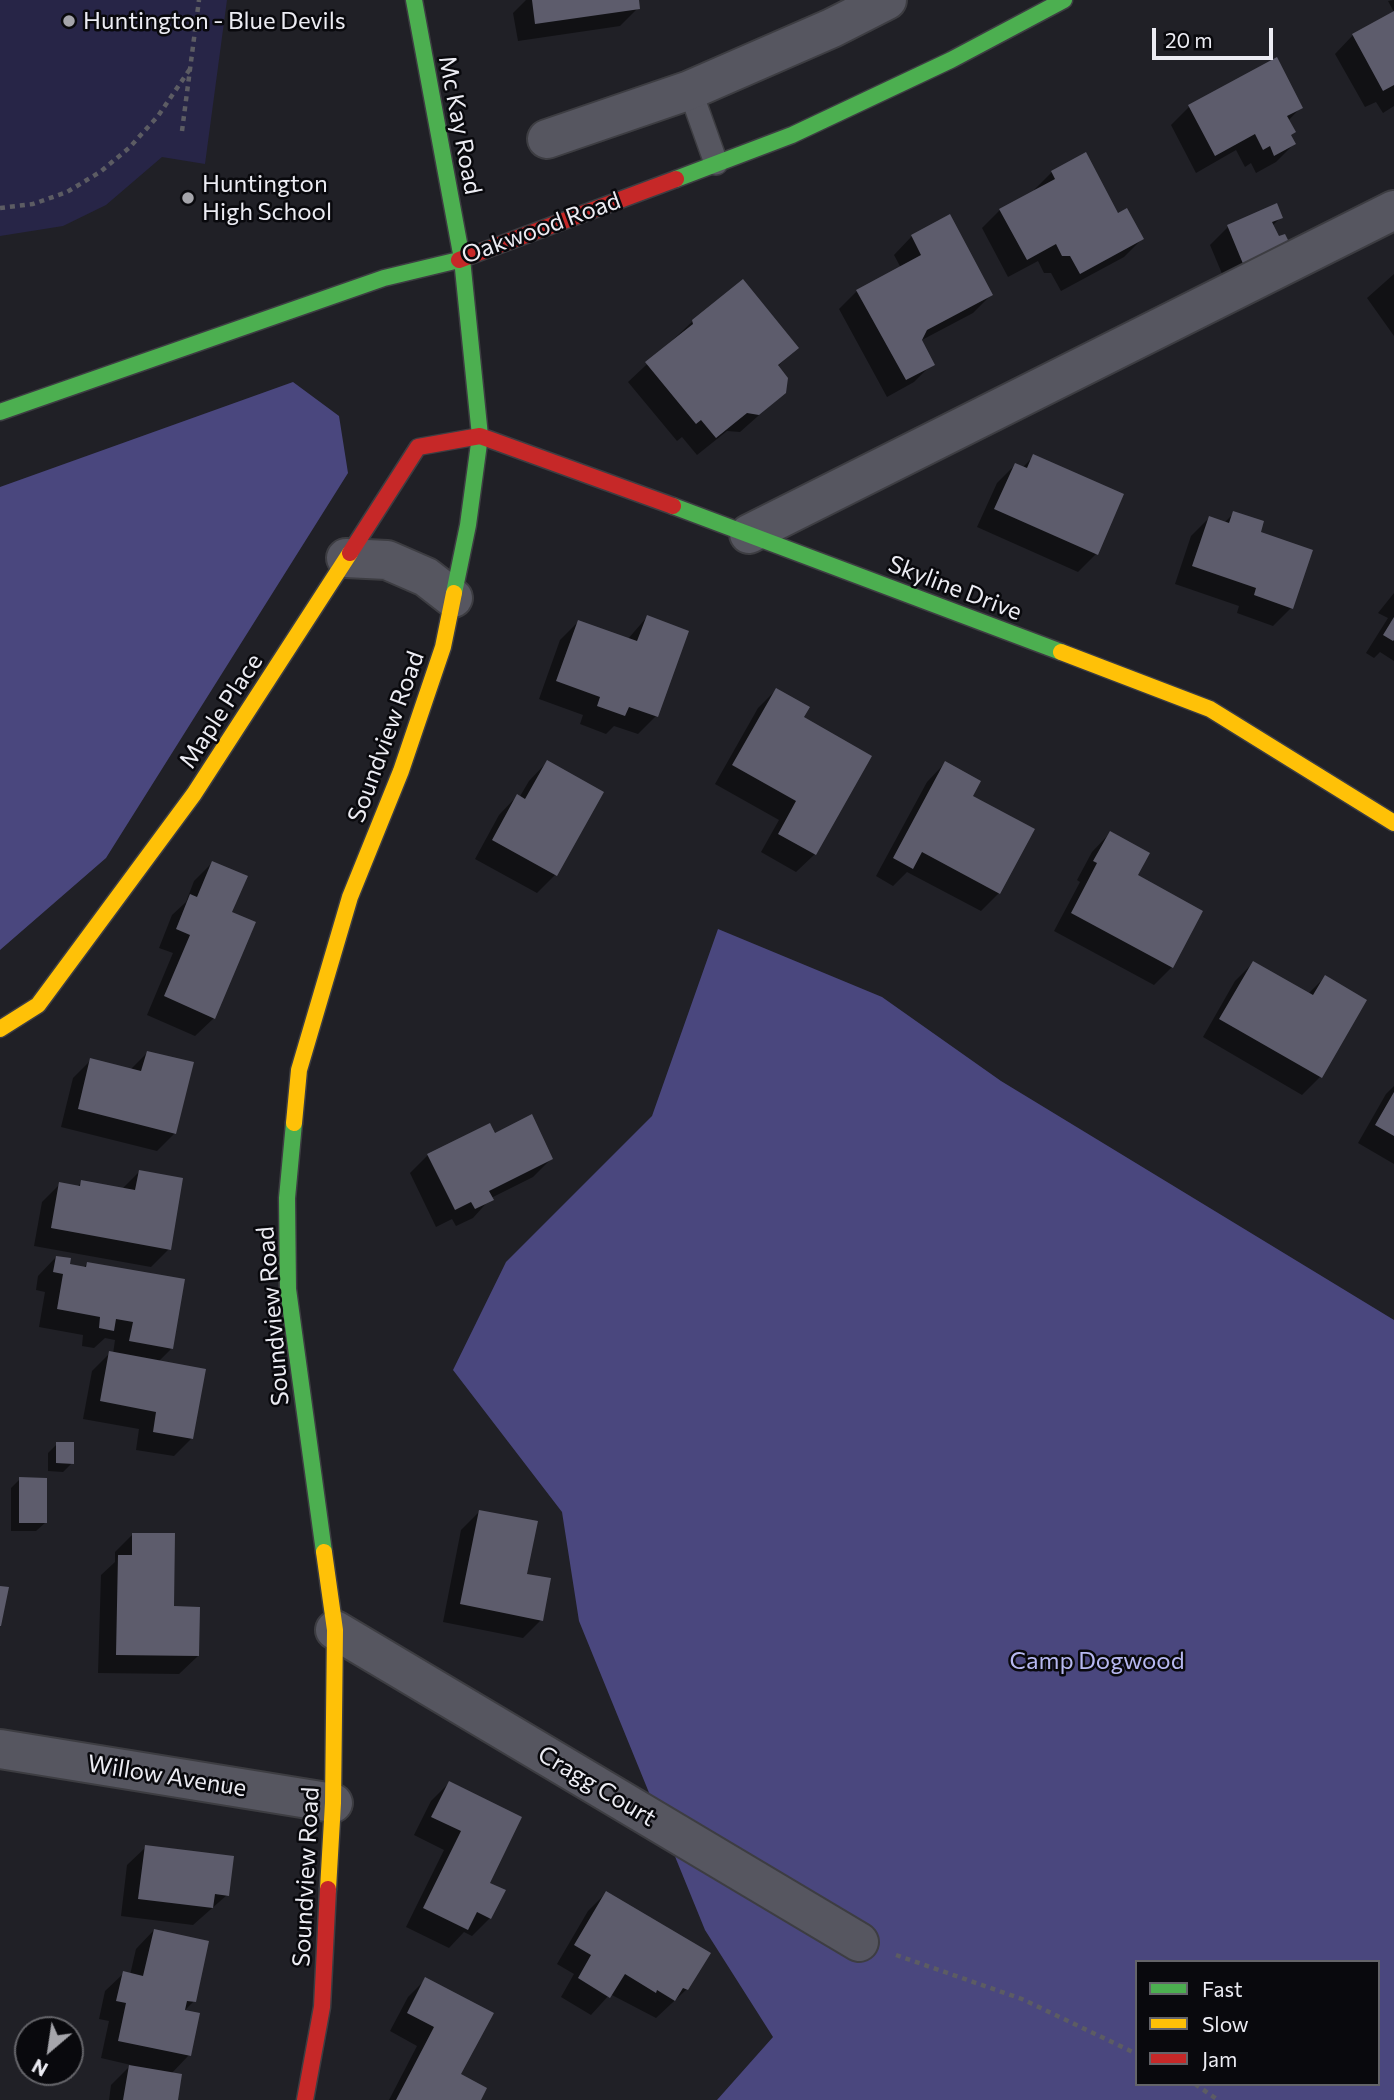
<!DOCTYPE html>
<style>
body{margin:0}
#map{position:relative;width:1394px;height:2100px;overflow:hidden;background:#202026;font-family:Commissioner,sans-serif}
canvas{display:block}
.legend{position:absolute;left:1135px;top:1960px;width:245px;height:126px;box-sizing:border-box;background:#09090d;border:2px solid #646469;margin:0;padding:9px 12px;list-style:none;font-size:21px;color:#ececf3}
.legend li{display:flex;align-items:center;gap:14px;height:35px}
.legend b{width:35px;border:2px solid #646469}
.north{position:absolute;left:14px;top:2016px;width:70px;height:70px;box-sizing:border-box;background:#09090d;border:2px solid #646469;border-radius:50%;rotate:209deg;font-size:19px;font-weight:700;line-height:28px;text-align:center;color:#ececf3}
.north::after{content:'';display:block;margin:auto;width:24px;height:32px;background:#a5a5ab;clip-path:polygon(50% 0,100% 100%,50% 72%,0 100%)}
.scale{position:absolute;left:1152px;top:28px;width:121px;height:32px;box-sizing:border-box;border:4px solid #ececf3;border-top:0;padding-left:9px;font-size:21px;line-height:24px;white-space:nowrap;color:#ececf3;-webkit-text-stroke:5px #09090d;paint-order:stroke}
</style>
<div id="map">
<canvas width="1394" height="2100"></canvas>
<ul class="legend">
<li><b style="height:9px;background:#4caf50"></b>Fast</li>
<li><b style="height:9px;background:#ffc107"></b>Slow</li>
<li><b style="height:9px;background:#c62828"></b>Jam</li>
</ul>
<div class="north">N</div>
<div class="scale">20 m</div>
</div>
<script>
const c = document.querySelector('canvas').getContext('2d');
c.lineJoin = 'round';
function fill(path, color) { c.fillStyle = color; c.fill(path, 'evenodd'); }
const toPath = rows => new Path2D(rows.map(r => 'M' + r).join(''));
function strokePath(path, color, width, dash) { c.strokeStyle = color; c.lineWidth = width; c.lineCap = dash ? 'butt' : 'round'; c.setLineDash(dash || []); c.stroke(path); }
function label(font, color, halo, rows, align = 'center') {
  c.font = font + ' Commissioner,sans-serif'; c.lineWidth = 5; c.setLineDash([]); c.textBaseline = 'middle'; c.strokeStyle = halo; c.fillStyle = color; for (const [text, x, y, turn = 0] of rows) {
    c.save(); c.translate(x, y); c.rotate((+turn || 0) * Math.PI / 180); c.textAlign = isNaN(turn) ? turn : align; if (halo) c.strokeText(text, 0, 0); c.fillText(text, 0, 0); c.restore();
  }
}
fill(toPath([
 [0,0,227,0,205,164,162,157,106,205,63,226,0,236]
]), '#272547');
fill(toPath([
 [293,382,339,416,348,473,106,858,0,950,0,487],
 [718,929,882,997,1001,1081,1394,1320,1394,2100,717,2100,773,2037,705,1930,579,1621,562,1512,453,1370,506,1262,652,1116],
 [1137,1962,1378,1962,1378,2084,1137,2084]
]), '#4a477e');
fill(toPath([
 [526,0,637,0,638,8,620,26,518,41,513,13],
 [1394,0,1394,12,1388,1],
 [1394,13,1394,106,1383,113,1376,102,1365,107,1335,54,1353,35],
 [1276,60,1301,107,1288,121,1289,136,1294,144,1276,162,1256,173,1251,163,1245,167,1236,150,1196,173,1171,125,1189,107],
 [1052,172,1118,215,1142,239,1124,257,1061,291,1051,273,1044,273,1038,261,1008,277,982,228,1000,210,1034,192,1034,190],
 [1281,217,1272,226,1228,288,1210,245,1228,227],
 [912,236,991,295,973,313,920,341,932,364,914,382,887,397,839,309,857,291,901,268,894,255],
 [1394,274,1394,336,1367,298],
 [693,321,796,348,777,367,784,393,740,432,727,431,697,455,682,437,677,441,628,382],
 [1034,456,1096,554,1078,572,977,527,997,483,1015,465,1022,468],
 [1234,513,1258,534,1291,608,1273,626,1237,613,1239,606,1175,584,1191,536,1209,518,1224,523],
 [1394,593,1394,661,1380,652,1374,658,1366,653,1388,618,1378,613],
 [647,617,656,716,638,734,614,726,606,734,580,724,583,715,539,699,560,640,578,622,627,640],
 [776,690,802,718,815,854,796,872,761,852,779,820,715,784,758,708],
 [547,762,555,875,537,893,475,859,499,815,517,796,519,798,529,781],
 [945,763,971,796,999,893,981,911,907,872,893,886,876,876,927,782],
 [1110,833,1136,876,1172,967,1154,985,1054,931,1080,882,1077,880,1092,852],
 [212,863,230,913,214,1018,195,1036,147,1015,173,953,159,948,172,915,186,902,194,881],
 [1253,963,1308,994,1325,977,1320,1077,1302,1095,1203,1037,1235,981],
 [147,1053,175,1133,157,1151,61,1127,73,1078,91,1060,130,1070],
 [1394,1086,1394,1164,1358,1143,1386,1094],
 [494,1135,551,1159,533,1177,491,1198,473,1218,456,1226,452,1219,436,1227,410,1173,428,1155],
 [139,1172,169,1249,151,1267,34,1246,42,1202,60,1184,77,1187,82,1182,122,1189],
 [56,1257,68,1265,83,1268,88,1263,171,1349,158,1362,192,1438,174,1456,136,1450,139,1429,83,1419,92,1371,110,1353,113,1354,115,1340,105,1338,94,1348,82,1346,83,1335,39,1327,45,1292,36,1290,38,1276],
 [57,1444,72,1463,63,1472,48,1471,48,1453],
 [20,1479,45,1523,36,1531,11,1531,11,1488],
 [479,1512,525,1575,541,1620,523,1638,443,1622,461,1530],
 [133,1534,198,1656,179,1674,98,1673,101,1575,115,1562,115,1552],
 [449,1783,488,1883,490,1918,472,1936,464,1932,449,1948,406,1927,444,1850,414,1835,431,1801],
 [146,1847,227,1895,193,1925,121,1916,127,1865],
 [606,1893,687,1989,656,2018,610,1994,591,2015,561,1997,574,1974,557,1964,588,1911],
 [154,1930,194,2001,184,2011,189,2055,171,2074,176,2100,109,2100,111,2085,131,2065,101,2058,109,2021,99,2019,105,1991,124,1973,130,1975,136,1949],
 [426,1979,459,2075,479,2100,389,2100,417,2046,390,2031,408,1997]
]), '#0007');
fill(toPath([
 [532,0,639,0,640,9,535,24],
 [1394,11,1394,85,1383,91,1352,34],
 [1277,57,1303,108,1287,116,1296,132,1291,135,1296,144,1274,156,1270,146,1263,150,1255,134,1215,156,1188,105],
 [1086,152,1118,213,1127,208,1144,239,1080,274,1070,256,1062,256,1056,244,1027,260,999,209,1055,179,1051,171],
 [1277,203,1283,218,1272,222,1279,236,1285,234,1293,250,1246,271,1227,225],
 [950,214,993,295,927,330,922,340,935,365,906,380,856,290,921,255,911,235],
 [743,279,799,348,778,365,788,378,786,393,759,415,747,413,716,438,701,420,696,424,645,362,693,324,692,320],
 [1033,454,1124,494,1098,555,994,509,1015,463,1027,468],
 [1233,511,1264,521,1261,532,1313,550,1293,609,1254,595,1256,588,1192,566,1209,516,1229,523],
 [647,615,689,631,658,717,629,707,625,716,597,706,600,697,556,681,578,620,637,641],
 [1394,617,1394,640,1393,641,1383,635],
 [776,688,810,707,804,717,872,756,816,855,778,834,796,801,732,765],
 [547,760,604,792,557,876,492,840,517,794,525,799],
 [945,761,981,781,973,796,1035,829,1000,894,922,852,913,869,893,858],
 [1110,831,1150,853,1138,875,1203,911,1173,968,1071,913,1097,863,1093,861],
 [212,861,248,876,232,912,256,922,215,1019,164,996,190,935,176,929,190,894,197,897],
 [1253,961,1313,995,1325,975,1367,1000,1322,1078,1219,1019],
 [147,1051,194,1062,176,1134,78,1109,90,1058,141,1071],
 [1394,1092,1394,1136,1375,1125],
 [532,1114,553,1159,489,1191,494,1200,475,1209,471,1202,455,1210,427,1154,490,1123,495,1133],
 [139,1170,183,1178,171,1250,51,1228,59,1182,80,1186,81,1180,135,1190],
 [56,1256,71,1258,70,1264,86,1267,87,1262,185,1279,173,1349,129,1341,133,1322,116,1319,114,1331,99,1328,100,1317,57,1309,63,1274,53,1272],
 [109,1351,206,1369,193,1439,153,1432,156,1412,100,1401],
 [56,1442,74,1442,74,1464,56,1463],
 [19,1477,47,1478,47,1523,19,1523],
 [479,1510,538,1521,527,1574,551,1578,543,1621,460,1604],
 [132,1533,175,1533,174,1606,200,1607,199,1656,116,1655,118,1555,132,1555],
 [0,1586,9,1587,1,1626,0,1626],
 [449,1781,522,1817,490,1883,506,1890,491,1919,477,1912,468,1930,423,1908,461,1831,431,1817],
 [145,1845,234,1856,229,1896,215,1894,213,1908,138,1899],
 [606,1891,711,1953,688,1990,683,1988,675,2001,657,1990,656,1993,625,1974,610,1998,578,1978,591,1955,574,1945],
 [154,1929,209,1941,196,2002,187,2001,185,2010,200,2013,191,2056,118,2041,126,2003,116,2001,123,1971,143,1976],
 [425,1977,494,2013,461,2074,487,2088,481,2100,396,2100,434,2027,407,2013],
 [129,2065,182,2074,178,2100,123,2100]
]), '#5d5c6c');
const lane = toPath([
 [690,90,716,163]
]);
const street = toPath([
 [547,139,690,90,832,28,887,0],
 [749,534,1394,210],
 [346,558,387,560,426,577,453,598],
 [335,1630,859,1942],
 [0,1749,333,1803]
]);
const fast = toPath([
 [414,0,462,259,480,436,468,525,454,593],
 [676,179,792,135,951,60,1064,0],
 [0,412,384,278,459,260],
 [673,506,1061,652],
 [294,1123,287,1198,288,1289,324,1552]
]);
const slow = toPath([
 [1061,652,1210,709,1394,823],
 [0,1029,38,1005,194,794,350,553],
 [294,1123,299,1070,350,897,401,771,443,647,454,593],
 [324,1552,335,1630,333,1803,328,1889]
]);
const jam = toPath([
 [459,260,676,179],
 [350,553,418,447,480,436,673,506],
 [305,2100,322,2007,328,1889]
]);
strokePath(lane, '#3d3d42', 26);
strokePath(street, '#3d3d42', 42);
strokePath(fast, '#3d3d42', 19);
strokePath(slow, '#3d3d42', 19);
strokePath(jam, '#3d3d42', 19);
strokePath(toPath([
 [182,131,199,0],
 [0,208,33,204,67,192,100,172,129,148,158,116,190,69],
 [896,1955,1022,1999,1137,2054],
 [1195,2084,1218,2100]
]), '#5c5c63', 4.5, [5, 5]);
strokePath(lane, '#565660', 23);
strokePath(street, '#565660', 38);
strokePath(fast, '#4caf50', 16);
strokePath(slow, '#ffc107', 16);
strokePath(jam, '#c62828', 16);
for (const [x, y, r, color] of [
 [69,21,7,"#a5a5ab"],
 [188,198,7,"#a5a5ab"]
]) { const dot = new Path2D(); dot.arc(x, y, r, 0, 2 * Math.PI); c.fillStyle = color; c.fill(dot); strokePath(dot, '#09090d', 2.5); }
label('24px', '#ececf3', '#09090d', [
 ["Huntington - Blue Devils",83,21],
 ["Huntington",202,184],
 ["High School",202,212]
], 'left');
label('24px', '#ececf3', '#09090d', [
 ["Mc Kay Road",460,125,79],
 ["Oakwood Road",541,228,-20],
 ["Skyline Drive",955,588,21],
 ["Maple Place",221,711,-57],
 ["Soundview Road",386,737,-70],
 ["Soundview Road",273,1316,-95],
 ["Willow Avenue",167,1776,9],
 ["Cragg Court",597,1786,31],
 ["Soundview Road",306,1877,-87]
]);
label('24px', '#b7b8f0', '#09090d', [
 ["Camp Dogwood",1097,1661]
]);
</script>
